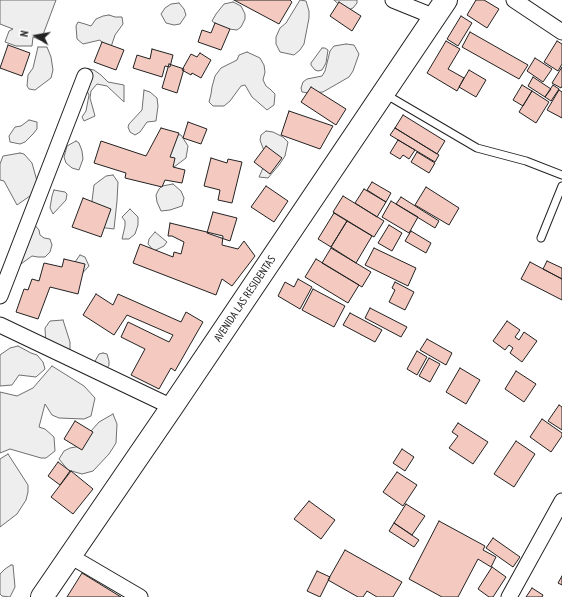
<!DOCTYPE html>
<style>
body{margin:0}
#map{position:relative;width:562px;height:597px;overflow:hidden;background:#fff;font-family:"PT Sans Narrow",sans-serif}
canvas{display:block}
.north{position:absolute;left:16px;top:16px;width:40px;height:40px;-webkit-text-stroke:3px #fff;paint-order:stroke;rotate:281deg;font-size:11px;font-weight:700;line-height:16px;text-align:center;color:#222}
.north::after{content:'';display:block;margin:auto;width:14px;height:18px;background:#222;clip-path:polygon(50% 0,100% 100%,50% 72%,0 100%)}
</style>
<div id="map">
<canvas width="562" height="597"></canvas>
<div class="north">N</div>
</div>
<script>
const c = document.querySelector('canvas').getContext('2d');
c.lineJoin = 'round';
function fill(path, color) { c.fillStyle = color; c.fill(path, 'evenodd'); }
const toPath = rows => new Path2D(rows.map(r => 'M' + r).join(''));
function strokePath(path, color, width, dash) { c.strokeStyle = color; c.lineWidth = width; c.lineCap = dash ? 'butt' : 'round'; c.setLineDash(dash || []); c.stroke(path); }
function label(font, color, halo, rows, align = 'center') {
  c.font = font + ' "PT Sans Narrow",sans-serif'; c.lineWidth = 3; c.setLineDash([]); c.textBaseline = 'middle'; c.strokeStyle = halo; c.fillStyle = color; for (const [text, x, y, turn = 0] of rows) {
    c.save(); c.translate(x, y); c.rotate((+turn || 0) * Math.PI / 180); c.textAlign = isNaN(turn) ? turn : align; if (halo) c.strokeText(text, 0, 0); c.fillText(text, 0, 0); c.restore();
  }
}
const green = toPath([
 [0,0,56,0,41,40,33,37,32,46,16,46,5,42,9,31,13,29,0,24,0,0],
 [300,0,306,1,309,11,309,18,304,44,300,50,294,55,280,52,276,44,276,37,280,28,286,23,300,0],
 [334,0,357,0,357,3,353,8,346,11,334,0],
 [233,2,241,6,245,14,245,19,241,27,237,30,221,28,212,21,216,14,224,4,233,2],
 [179,3,184,9,186,15,180,24,174,25,166,23,161,14,165,8,171,4,179,3],
 [109,15,115,17,122,17,123,24,115,35,111,47,104,45,100,40,83,44,77,39,76,26,78,22,85,24,91,26,96,19,103,16,109,15],
 [346,44,354,45,359,54,353,71,349,77,323,92,310,93,302,92,301,88,303,82,307,79,322,76,325,71,330,51,334,46,346,44],
 [38,47,47,47,51,57,53,70,51,78,35,90,29,89,27,86,28,75,33,68,38,47],
 [322,48,325,48,328,50,326,63,322,70,318,71,315,70,311,65,311,63,322,48],
 [247,52,260,58,264,65,265,72,263,80,266,86,270,89,275,94,274,105,267,110,252,97,245,85,241,86,230,101,224,106,213,106,209,102,211,94,212,87,215,76,221,68,237,60,239,55,247,52],
 [89,69,94,70,101,75,108,82,124,85,124,102,107,86,97,84,91,91,90,98,95,116,84,121,82,117,86,111,89,95,87,91,83,72,89,69],
 [144,90,150,92,157,98,158,106,156,121,147,122,140,132,135,135,130,132,128,127,129,124,142,110,144,90],
 [29,120,37,122,37,129,33,134,25,142,20,144,10,142,9,136,15,127,21,126,29,120],
 [266,131,273,132,283,137,288,142,285,156,279,165,268,178,259,177,267,159,260,140,261,135,266,131],
 [175,134,181,135,188,146,186,158,174,167,170,160,166,136,175,134],
 [76,141,79,143,82,151,83,159,79,170,72,168,66,163,64,157,67,146,76,141],
 [20,153,24,154,32,163,37,181,37,191,17,205,4,181,0,180,0,164,3,156,20,153],
 [113,175,118,182,117,201,114,229,98,227,95,207,92,201,94,185,106,176,113,175],
 [173,184,181,191,184,198,182,206,170,210,161,211,157,202,156,195,159,189,162,186,173,184],
 [54,190,65,192,67,194,66,200,53,214,50,208,52,196,54,190],
 [130,209,138,217,138,225,135,234,129,239,122,239,125,226,125,221,122,217,130,209],
 [34,224,39,230,40,235,44,238,50,239,52,245,50,252,45,257,38,257,32,256,14,269,34,224],
 [155,232,167,242,164,246,154,251,148,244,149,239,155,232],
 [80,255,85,257,89,266,77,279,75,262,80,255],
 [63,320,70,342,70,351,46,347,45,328,50,321,63,320],
 [18,346,31,353,37,355,43,362,45,369,36,377,19,375,12,385,0,386,0,355,10,348,18,346],
 [103,353,107,354,109,361,109,365,105,372,94,363,99,354,103,353],
 [52,366,84,386,95,398,91,416,84,419,59,418,52,415,45,404,39,427,45,429,54,437,55,451,46,458,41,458,10,449,0,453,0,392,17,396,33,388,52,366],
 [113,414,117,424,116,443,109,454,93,471,82,474,68,470,59,459,64,451,70,448,81,446,91,431,99,422,113,414],
 [8,454,28,485,28,492,26,500,17,514,0,527,0,459,8,454],
 [11,565,13,565,15,587,10,597,2,596,0,594,0,574,5,569,11,565]
]);
fill(green, '#eee');
strokePath(green, '#6f6f6f', 1);
const building = toPath([
 [234,0,290,0,292,2,279,24,234,0],
 [476,0,484,0,499,9,487,28,467,15,476,0],
 [339,2,361,16,352,31,330,16,339,2],
 [461,16,472,23,458,46,447,39,461,16],
 [215,23,230,29,221,50,198,42,202,30,211,33,215,23],
 [470,32,528,65,519,79,462,47,470,32],
 [446,41,460,49,448,69,464,78,457,91,427,73,446,41],
 [557,41,562,44,562,64,558,71,544,62,557,41],
 [102,42,124,50,116,70,94,62,102,42],
 [8,45,30,53,22,76,0,68,8,45],
 [152,49,173,55,170,67,165,66,162,77,133,68,137,55,150,59,152,49],
 [200,53,211,60,201,78,192,73,191,75,182,70,191,54,197,57,200,53],
 [535,58,552,69,543,82,527,71,535,58],
 [169,64,184,69,177,93,162,88,169,64],
 [562,67,562,86,561,88,552,83,562,67],
 [469,70,486,80,476,97,459,87,469,70],
 [533,77,551,89,545,97,528,86,533,77],
 [522,85,532,91,523,106,513,100,522,85],
 [553,85,559,89,551,101,545,97,553,85],
 [311,87,346,109,336,125,301,102,311,87],
 [559,90,562,92,562,118,547,110,559,90],
 [532,91,549,102,536,123,519,112,532,91],
 [289,111,333,126,320,149,281,135,289,111],
 [403,115,445,141,437,154,395,128,403,115],
 [188,122,207,129,201,144,183,138,188,122],
 [161,128,179,133,170,157,175,158,173,167,185,170,182,183,165,180,162,187,125,178,126,173,94,163,101,141,146,156,161,128],
 [395,128,439,155,435,162,390,135,395,128],
 [398,140,415,150,409,159,403,155,400,159,390,153,398,140],
 [266,146,282,158,270,174,254,162,266,146],
 [417,152,435,163,429,173,411,162,417,152],
 [211,158,227,163,228,159,242,162,232,203,218,200,220,190,204,186,211,158],
 [372,182,391,193,386,202,367,190,372,182],
 [266,186,288,201,274,222,251,207,266,186],
 [426,187,459,208,449,225,415,205,426,187],
 [364,189,386,202,377,217,355,203,364,189],
 [343,196,384,221,374,237,333,212,343,196],
 [401,197,439,221,435,228,396,204,401,197],
 [83,198,111,209,101,237,72,227,83,198],
 [391,201,418,217,409,233,382,217,391,201],
 [213,212,237,218,230,241,207,233,213,212],
 [334,213,347,221,331,247,318,239,334,213],
 [347,221,372,236,356,263,331,247,347,221],
 [170,223,223,236,222,245,238,249,244,241,255,256,232,286,222,279,216,295,133,263,140,244,173,257,174,252,181,254,184,242,172,236,168,236,170,223],
 [389,225,402,233,392,251,378,243,389,225],
 [411,231,431,243,426,253,405,241,411,231],
 [331,248,371,272,362,287,322,263,331,248],
 [374,248,416,268,408,286,365,265,374,248],
 [64,259,85,264,78,294,50,287,38,319,16,312,24,289,28,290,32,279,39,281,44,263,62,267,64,259],
 [316,259,359,285,348,303,305,277,316,259],
 [547,261,562,268,562,279,543,269,547,261],
 [530,262,562,279,562,300,521,279,530,262],
 [298,279,312,287,300,309,278,296,285,282,294,287,298,279],
 [395,282,414,292,405,310,389,302,395,290,392,288,395,282],
 [313,289,345,306,334,327,302,310,313,289],
 [96,294,113,305,118,294,181,322,186,312,203,322,175,371,171,368,159,389,131,375,145,349,121,337,128,322,169,342,173,335,127,315,114,335,83,315,96,294],
 [370,308,407,327,401,337,365,318,370,308],
 [350,313,382,330,375,342,343,325,350,313],
 [507,321,520,330,515,337,519,340,524,332,537,341,522,362,510,353,513,348,509,345,505,350,493,341,507,321],
 [427,339,452,353,446,365,420,350,427,339],
 [417,351,427,357,417,375,407,369,417,351],
 [429,358,440,364,430,382,419,376,429,358],
 [460,368,480,380,466,404,446,392,460,368],
 [516,371,536,384,524,402,505,389,516,371],
 [559,405,562,407,562,430,548,421,559,405],
 [542,419,562,433,562,436,551,452,530,437,542,419],
 [75,421,93,432,82,450,64,439,75,421],
 [458,423,488,442,473,464,449,448,458,436,452,432,458,423],
 [516,441,535,454,514,487,494,474,516,441],
 [402,449,414,457,405,471,393,463,402,449],
 [58,462,70,471,60,485,48,476,58,462],
 [71,471,93,489,73,514,51,497,71,471],
 [397,472,417,485,403,506,383,492,397,472],
 [309,501,335,520,321,539,294,519,309,501],
 [406,504,425,516,412,535,394,523,406,504],
 [439,521,485,546,483,550,496,557,491,567,478,559,458,597,442,597,409,579,439,521],
 [394,523,419,540,414,547,389,531,394,523],
 [493,538,520,557,513,567,486,548,493,538],
 [345,550,402,582,393,597,377,597,367,591,363,597,358,597,328,580,345,550],
 [492,567,506,577,493,597,489,597,478,589,492,567],
 [317,571,330,577,320,597,307,591,317,571],
 [82,573,121,597,67,597,82,573],
 [562,576,562,585,558,583,562,576],
 [532,588,543,595,542,597,526,597,532,588]
]);
fill(building, '#f3c9c0');
strokePath(building, '#222', 1);
const lane = toPath([
 [385,94,477,148,526,161,562,175],
 [541,238,562,186]
]);
const street = toPath([
 [393,0,435,17],
 [514,0,562,32],
 [0,296,85,76],
 [0,325,172,407],
 [70,556,140,597],
 [509,597,562,501]
]);
const primary = toPath([
 [42,597,172,407,446,0]
]);
strokePath(lane, '#222', 9);
strokePath(street, '#222', 17);
strokePath(primary, '#222', 24);
strokePath(lane, '#fff', 7);
strokePath(street, '#fff', 15);
strokePath(primary, '#fff', 22);
label('11px', '#222', '#fff', [
 ["AVENIDA LAS RESIDENTAS",245,299,-56]
]);
</script>
